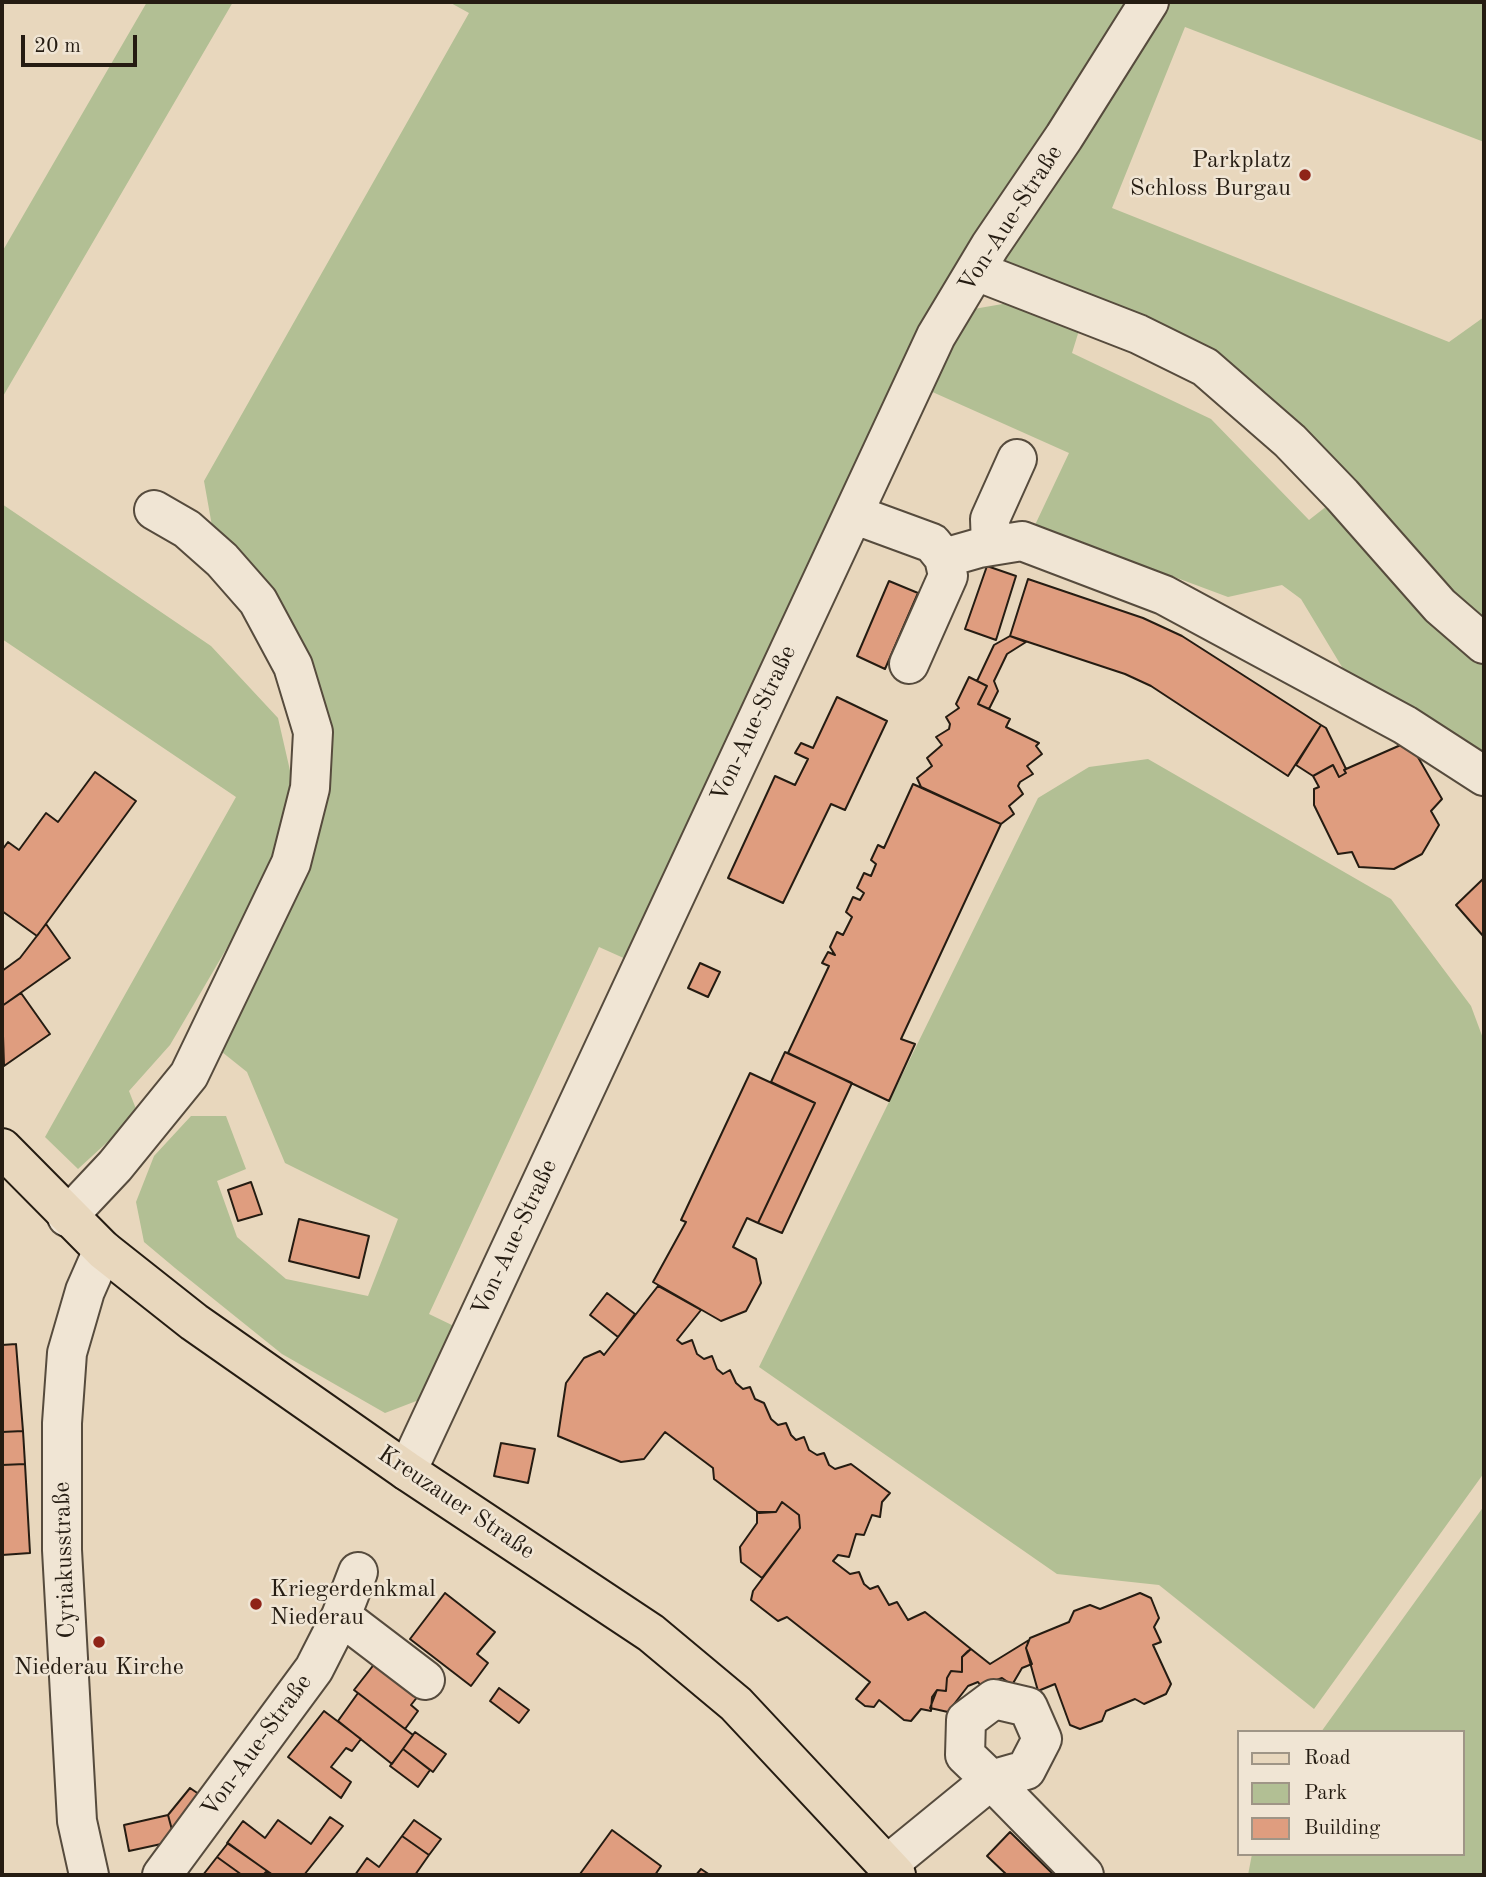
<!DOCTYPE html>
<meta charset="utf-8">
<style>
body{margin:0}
#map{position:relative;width:1486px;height:1877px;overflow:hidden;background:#e8d7bd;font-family:"Old Standard TT",serif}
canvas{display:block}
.frame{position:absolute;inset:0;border:4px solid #251c12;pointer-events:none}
.legend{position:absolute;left:1237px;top:1730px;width:228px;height:126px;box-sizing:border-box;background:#f0e5d4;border:2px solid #9f9586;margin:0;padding:9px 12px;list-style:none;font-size:21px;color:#251c12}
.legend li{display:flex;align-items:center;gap:14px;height:35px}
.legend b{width:35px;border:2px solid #9f9586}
.scale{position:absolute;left:21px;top:35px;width:116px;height:32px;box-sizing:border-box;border:4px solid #251c12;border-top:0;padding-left:9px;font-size:21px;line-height:24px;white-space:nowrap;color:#251c12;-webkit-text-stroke:5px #f0e5d4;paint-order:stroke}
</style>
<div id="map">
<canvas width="1486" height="1877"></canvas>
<div class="frame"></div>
<ul class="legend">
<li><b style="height:9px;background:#e8d7bd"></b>Road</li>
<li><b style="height:19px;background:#b2bf94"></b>Park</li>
<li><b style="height:19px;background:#df9d7f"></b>Building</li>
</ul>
<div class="scale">20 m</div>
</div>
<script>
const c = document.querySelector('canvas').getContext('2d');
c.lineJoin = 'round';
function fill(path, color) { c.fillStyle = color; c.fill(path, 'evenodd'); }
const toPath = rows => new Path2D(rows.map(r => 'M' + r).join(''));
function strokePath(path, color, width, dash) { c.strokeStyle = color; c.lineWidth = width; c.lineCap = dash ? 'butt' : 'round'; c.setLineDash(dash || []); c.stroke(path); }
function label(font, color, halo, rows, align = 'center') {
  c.font = font + ' "Old Standard TT",serif'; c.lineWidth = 5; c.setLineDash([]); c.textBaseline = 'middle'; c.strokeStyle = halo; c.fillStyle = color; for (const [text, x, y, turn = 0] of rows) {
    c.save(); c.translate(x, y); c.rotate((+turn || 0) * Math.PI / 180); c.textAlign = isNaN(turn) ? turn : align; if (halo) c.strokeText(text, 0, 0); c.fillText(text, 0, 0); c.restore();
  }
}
fill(toPath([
 [147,2,233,2,2,398,2,252],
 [449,2,1484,2,1484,142,1185,27,1112,208,1449,342,1484,317,1484,622,1452,591,1354,482,1049,280,974,248,628,960,599,947,429,1314,458,1328,419,1400,385,1413,282,1354,175,1268,144,1242,136,1202,154,1156,191,1116,226,1116,246,1169,217,1181,237,1237,286,1279,368,1296,398,1219,285,1163,247,1072,217,1048,293,897,322,819,327,735,302,642,272,596,212,526,204,481,469,13],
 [1014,302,1081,324,1072,353,1211,419,1309,520,1332,502,1484,662,1484,765,1345,672,1301,599,1282,585,1228,597,1035,525,1069,453,928,390,968,310],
 [2,504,211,646,278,718,294,788,279,859,170,1045,129,1091,138,1114,78,1169,45,1137,236,797,2,639],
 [1148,759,1391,899,1471,1006,1484,1041,1484,1473,1314,1709,1159,1585,1057,1574,759,1367,1038,798,1089,767],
 [1484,1506,1484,1875,1248,1875,1252,1854,1463,1854,1463,1732,1321,1732]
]), '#b2bf94');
const building = toPath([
 [987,566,1016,576,996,640,965,629,987,566],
 [1028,579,1143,618,1182,636,1321,725,1288,776,1151,686,1125,674,1010,636,1028,579],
 [889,581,918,593,885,669,857,656,889,581],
 [1010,636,1026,642,1007,654,994,681,998,691,989,709,978,704,987,686,977,681,994,645,1010,636],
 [969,677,987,686,978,704,1010,719,1006,727,1039,743,1036,746,1042,754,1027,766,1033,774,1020,782,1018,786,1023,794,1009,806,1014,814,1001,824,921,787,917,778,932,766,927,758,942,745,936,737,949,729,950,724,946,717,959,708,956,704,969,677],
 [837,697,887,721,845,810,831,804,783,903,728,878,775,776,795,785,808,759,795,753,801,743,813,748,837,697],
 [1321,725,1326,728,1346,769,1344,770,1346,773,1339,777,1333,765,1313,776,1296,765,1321,725],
 [1403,744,1415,752,1442,799,1431,811,1439,825,1422,854,1394,869,1359,867,1352,852,1338,854,1314,805,1314,789,1319,787,1313,776,1333,765,1339,777,1346,773,1344,770,1346,769,1403,744],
 [95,772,136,801,37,936,2,911,2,850,8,842,19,850,46,813,58,822,95,772],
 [913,784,1001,824,901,1039,915,1044,889,1101,788,1053,829,966,822,963,828,952,835,955,830,947,837,932,843,935,852,917,846,912,853,897,860,900,864,893,857,888,864,873,871,876,876,864,871,860,878,845,884,848,913,784],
 [1484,878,1484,937,1456,905,1484,878],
 [46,924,70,958,2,1006,2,971,20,958,46,924],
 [700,963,720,972,708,997,688,988,700,963],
 [21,993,50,1034,4,1066,2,1006,21,993],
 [785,1052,852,1083,782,1233,758,1223,815,1103,771,1082,785,1052],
 [750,1073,815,1103,758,1223,747,1218,733,1247,756,1259,761,1283,746,1311,721,1321,653,1282,686,1222,681,1220,750,1073],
 [251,1182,262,1214,238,1221,228,1190,251,1182],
 [299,1219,369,1236,359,1278,289,1261,299,1219],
 [658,1286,701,1310,677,1340,682,1344,692,1340,697,1354,704,1359,712,1356,717,1369,723,1374,730,1370,736,1383,743,1389,750,1387,755,1399,764,1403,771,1419,778,1425,786,1423,791,1435,796,1440,804,1437,809,1450,817,1455,824,1453,829,1465,835,1469,851,1464,890,1493,882,1502,880,1517,872,1515,864,1535,856,1534,849,1557,838,1555,833,1561,850,1574,859,1572,864,1584,870,1589,878,1586,889,1605,897,1602,908,1620,925,1612,971,1649,962,1657,962,1672,951,1671,947,1678,946,1691,937,1690,932,1697,931,1711,921,1709,911,1721,904,1720,879,1700,874,1707,865,1706,856,1699,870,1682,787,1617,778,1621,751,1600,753,1591,800,1528,799,1515,782,1502,776,1512,759,1513,714,1479,713,1468,665,1432,644,1459,621,1462,558,1436,566,1383,584,1358,600,1351,604,1355,658,1286],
 [607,1293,635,1314,618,1337,590,1315,607,1293],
 [16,1344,23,1431,2,1432,2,1345,16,1344],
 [23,1431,25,1464,2,1465,2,1432,23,1431],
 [501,1443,535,1449,528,1483,494,1476,501,1443],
 [25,1464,30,1553,2,1555,2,1465,25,1464],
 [782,1502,799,1515,800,1528,762,1578,741,1562,740,1547,757,1523,757,1512,776,1512,782,1502],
 [445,1593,495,1632,477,1654,488,1663,471,1686,410,1639,445,1593],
 [1140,1593,1151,1598,1159,1618,1154,1627,1161,1642,1153,1645,1171,1684,1166,1694,1144,1704,1135,1699,1106,1711,1102,1721,1080,1729,1070,1725,1055,1684,1038,1691,1026,1648,1030,1638,1069,1622,1074,1611,1090,1605,1100,1609,1140,1593],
 [1029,1640,1026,1648,1032,1664,1022,1668,1012,1685,1002,1678,981,1686,978,1682,968,1686,948,1712,930,1708,937,1690,946,1691,947,1678,951,1671,962,1672,962,1657,968,1651,971,1649,990,1664,1029,1640],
 [379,1658,422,1691,411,1705,418,1711,405,1729,354,1690,379,1658],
 [499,1688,529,1710,519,1723,490,1701,499,1688],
 [358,1693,413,1735,392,1764,338,1721,358,1693],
 [324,1711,361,1739,352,1751,346,1748,331,1767,351,1782,341,1798,288,1757,324,1711],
 [415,1732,446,1754,433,1772,403,1749,415,1732],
 [403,1749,430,1770,418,1787,390,1766,403,1749],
 [190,1788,206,1799,175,1841,168,1815,190,1788],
 [168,1815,175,1841,129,1851,124,1825,168,1815],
 [330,1817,343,1826,304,1875,273,1875,227,1843,243,1821,265,1838,278,1820,311,1844,330,1817],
 [414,1820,441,1839,429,1855,402,1836,414,1820],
 [612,1830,661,1866,655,1875,580,1874,612,1830],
 [1010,1832,1054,1875,1007,1875,987,1856,1010,1832],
 [402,1836,429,1855,415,1875,355,1875,367,1858,379,1867,402,1836],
 [228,1843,267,1871,263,1875,242,1875,217,1857,228,1843],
 [217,1857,242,1875,203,1875,217,1857],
 [701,1869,710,1875,696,1875,701,1869]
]);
fill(building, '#df9d7f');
strokePath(building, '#251c12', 2);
const minor = toPath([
 [976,271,1138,334,1205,367,1290,441,1342,495,1440,606,1484,644],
 [853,514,932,543,944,558,948,576,909,664],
 [991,546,990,519,1017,459],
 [944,558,979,548,1022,541,1164,595,1405,725,1484,776],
 [67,1217,115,1166,189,1075,291,863,310,788,313,732,293,666,258,601,222,560,187,529,154,510],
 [407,1471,936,336,990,246,1064,137,1149,2],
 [341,1616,425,1680],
 [887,1865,991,1780,1026,1770,1042,1739,1028,1707,994,1699,966,1720,965,1755,991,1780,1084,1875],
 [89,1875,77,1821,62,1550,62,1423,67,1353,85,1291,103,1250],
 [162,1875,314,1669,341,1616,358,1572]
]);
const major = toPath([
 [2,1148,103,1250,194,1322,407,1471,651,1633,736,1704,896,1875]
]);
strokePath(minor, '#564b3d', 42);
strokePath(major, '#251c12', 42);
strokePath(minor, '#f0e5d4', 38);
strokePath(major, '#e8d7bd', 38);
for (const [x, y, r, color] of [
 [1305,175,7,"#8f2418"],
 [256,1604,7,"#8f2418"],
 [99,1642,7,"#8f2418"]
]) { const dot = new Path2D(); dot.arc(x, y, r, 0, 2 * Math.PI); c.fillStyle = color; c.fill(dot); strokePath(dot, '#f0e5d4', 2.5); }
label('24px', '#251c12', '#f0e5d4', [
 ["Parkplatz",1291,161],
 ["Schloss Burgau",1291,189],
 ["Kriegerdenkmal",270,1590,"left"],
 ["Niederau",270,1618,"left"],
 ["Niederau Kirche",99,1668,"center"]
], 'right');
label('24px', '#251c12', '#f0e5d4', [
 ["Von-Aue-Straße",1011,219,-57],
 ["Von-Aue-Straße",754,724,-65],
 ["Von-Aue-Straße",515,1238,-65],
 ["Kreuzauer Straße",456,1503,34],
 ["Cyriakusstraße",65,1560,-92],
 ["Von-Aue-Straße",257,1746,-54]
]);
</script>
